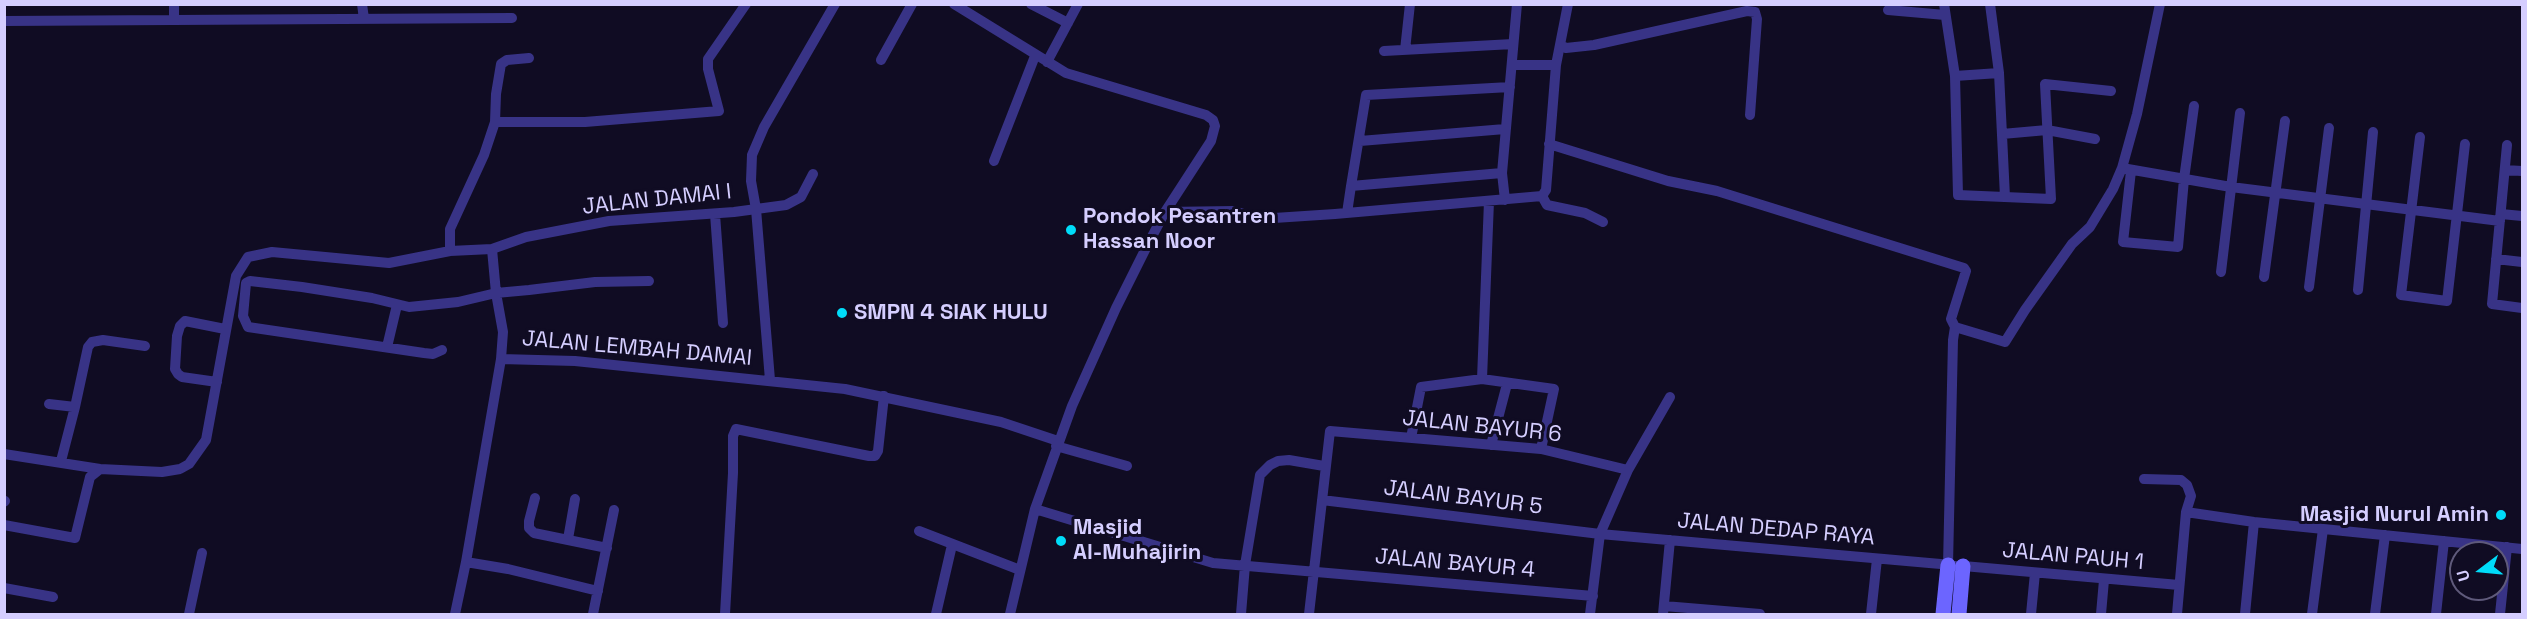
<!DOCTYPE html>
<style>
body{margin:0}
#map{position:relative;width:2527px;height:619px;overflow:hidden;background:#100c23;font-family:"Space Grotesk",sans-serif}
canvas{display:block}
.frame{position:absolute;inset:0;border:6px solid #d5ceff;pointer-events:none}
.north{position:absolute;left:2449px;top:541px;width:60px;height:60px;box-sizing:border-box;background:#100c23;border:2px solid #5f5a7b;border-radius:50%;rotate:254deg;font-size:16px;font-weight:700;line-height:24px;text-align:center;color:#d5ceff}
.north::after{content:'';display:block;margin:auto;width:21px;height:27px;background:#00dcf9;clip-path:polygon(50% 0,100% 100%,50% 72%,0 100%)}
</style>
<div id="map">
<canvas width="2527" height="619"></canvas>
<div class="frame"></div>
<div class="north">U</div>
</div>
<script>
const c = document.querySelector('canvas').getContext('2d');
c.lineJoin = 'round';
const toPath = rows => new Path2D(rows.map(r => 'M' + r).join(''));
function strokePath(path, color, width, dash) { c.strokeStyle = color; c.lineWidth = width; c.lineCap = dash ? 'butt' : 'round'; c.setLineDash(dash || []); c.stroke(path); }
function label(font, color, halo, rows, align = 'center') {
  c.font = font + ' "Space Grotesk",sans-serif'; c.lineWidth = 6; c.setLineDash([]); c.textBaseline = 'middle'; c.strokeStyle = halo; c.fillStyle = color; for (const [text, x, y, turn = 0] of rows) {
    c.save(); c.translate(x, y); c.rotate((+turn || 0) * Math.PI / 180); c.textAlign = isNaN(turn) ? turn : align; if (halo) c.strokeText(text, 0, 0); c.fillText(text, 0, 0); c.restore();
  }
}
strokePath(toPath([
 [174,4,174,19],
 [362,4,364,19],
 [954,4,1066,73,1206,115,1213,120,1215,126,1211,141,1165,212,1148,244,1116,308,1072,406,1035,509,1010,614],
 [1031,4,1068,23],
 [1944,4,1955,76,1958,195,2051,199,2045,84,2111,91],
 [1990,4,1999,73],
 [1888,10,1945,15],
 [4,21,512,18],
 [1560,45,1566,48,1594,45,1747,11,1755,12,1757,19,1750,115],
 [1405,50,1410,4],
 [1384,51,1513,44],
 [881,60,912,4],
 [1047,62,1078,4],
 [1512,65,1556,65],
 [1955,76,1999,73,2005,197],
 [495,122,496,94,501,64,507,60,529,58],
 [2002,134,2047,130,2095,139],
 [2420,137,2401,295,2447,301,2465,144],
 [1360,141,1505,129],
 [1549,144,1668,181,1717,191,1964,268,1966,271,1951,319,1955,327,2005,342,2025,310,2072,244,2090,227,2113,189,2122,168,2137,114,2160,4],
 [2507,145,2492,304,2522,308],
 [994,161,1035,56],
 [2122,168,2231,187,2500,221],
 [2505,170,2522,171],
 [2131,171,2123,242,2178,247,2184,179,2194,106],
 [1351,186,1366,95,1510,87],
 [1542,196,1547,205,1585,213,1603,222],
 [1505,200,1502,173,1517,4],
 [1165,212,1234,211,1259,219,1335,214,1542,196,1546,190,1556,65,1568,4],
 [1347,213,1351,186,1502,173],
 [715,214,723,323],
 [2501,214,2522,216],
 [492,249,526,237,609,221,734,212,786,205,801,197,813,174],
 [450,251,450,229,484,155,495,122,585,122,719,111,708,69,708,59,746,4],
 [2496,259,2522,262],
 [2221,272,2240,113],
 [2264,277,2285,121],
 [2309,287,2329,128],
 [2358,290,2373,132],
 [387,347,397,305],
 [442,350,433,354,424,353,248,327,243,316,246,283,250,281,302,287,372,298,409,307,458,302,496,293,529,290,595,282,649,281],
 [501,359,575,361,845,389,1001,422,1058,441],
 [1482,379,1554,389,1541,449],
 [770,380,756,209,751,181,752,155,764,127,835,4],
 [217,382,182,377,178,374,175,369,177,336,180,326,185,321,225,329],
 [49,404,75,407,61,461],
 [75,407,88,347,92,342,103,340,145,346],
 [1411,438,1421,387,1482,379,1489,201],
 [1491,445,1507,384],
 [1056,446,1127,466],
 [4,454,100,469,162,472,180,469,189,464,206,440,236,276,248,257,272,252,389,263,450,251,492,249,496,293,503,332,501,359,466,562,455,614],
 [2144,479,2181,480,2187,485,2191,496,2186,512],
 [535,498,529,521,529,528,534,533,607,548],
 [1322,500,1600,534,2179,585],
 [4,502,5,501],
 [1035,509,1213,563,1593,596],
 [4,525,75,538,90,477,100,469],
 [919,531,1020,570],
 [568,539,575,499],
 [466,562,508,569,598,591],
 [1948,565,1953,340,1955,327],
 [4,588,53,597],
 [1664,606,1760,614],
 [189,614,202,553],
 [593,614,614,510],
 [725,614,733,473,733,436,736,429,869,456,875,456,878,451,884,396],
 [936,614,952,545],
 [1241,614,1245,565,1260,475,1270,465,1278,461,1289,460,1324,466],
 [1309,614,1330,431,1541,449,1628,470],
 [1590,614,1600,534,1628,470,1670,397],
 [1663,614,1670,540],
 [1871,614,1877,559],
 [2031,614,2035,573],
 [2101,614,2104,580],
 [2177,614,2186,512,2254,522,2522,549],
 [2245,614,2254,522],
 [2312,614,2323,529],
 [2375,614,2385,535],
 [2436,614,2444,541],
 [2500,614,2507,547]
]), '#383386', 10);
strokePath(toPath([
 [1943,614,1948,565],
 [1959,614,1963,566]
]), '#6c65ff', 15);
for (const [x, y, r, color] of [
 [1071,230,6,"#00dcf9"],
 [842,313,6,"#00dcf9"],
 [2501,515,6,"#00dcf9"],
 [1061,541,6,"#00dcf9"]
]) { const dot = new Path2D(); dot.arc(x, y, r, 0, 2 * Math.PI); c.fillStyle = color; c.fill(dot); strokePath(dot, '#100c23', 2); }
label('22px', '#d5ceff', '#100c23', [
 ["JALAN DAMAI I",657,200,-6],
 ["JALAN LEMBAH DAMAI",637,349,5],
 ["JALAN BAYUR 6",1482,427,6],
 ["JALAN BAYUR 5",1463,498,7],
 ["JALAN DEDAP RAYA",1776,530,5],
 ["JALAN PAUH 1",2073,557,5],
 ["JALAN BAYUR 4",1455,564,5]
]);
label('bold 22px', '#d5ceff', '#100c23', [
 ["Pondok Pesantren",1083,217],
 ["Hassan Noor",1083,242],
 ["SMPN 4 SIAK HULU",854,313],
 ["Masjid Nurul Amin",2489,515,"right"],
 ["Masjid",1073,528],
 ["Al-Muhajirin",1073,553]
], 'left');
</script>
